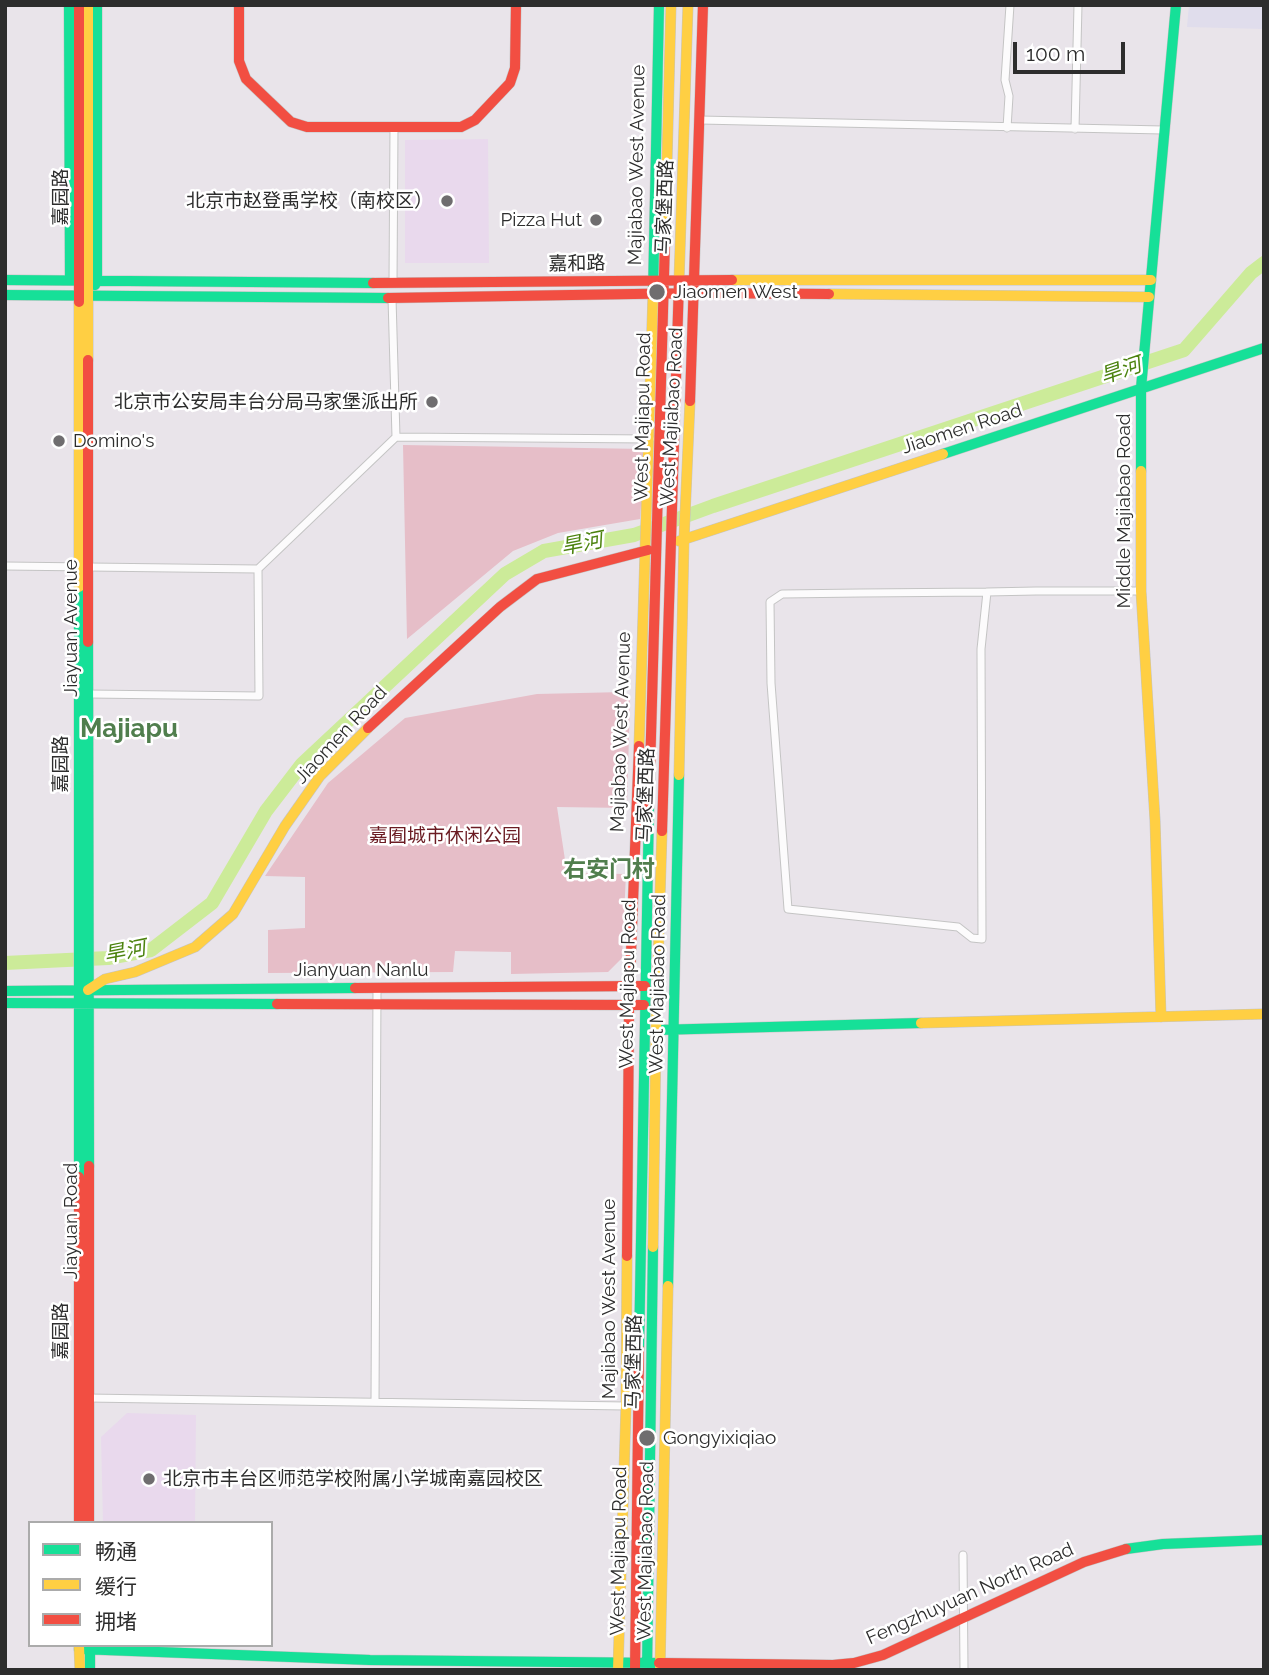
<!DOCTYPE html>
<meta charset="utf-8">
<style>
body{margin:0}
#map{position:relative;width:1269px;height:1675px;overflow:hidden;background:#e9e4ea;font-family:Raleway,"Noto Sans SC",sans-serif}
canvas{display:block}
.frame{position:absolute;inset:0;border:7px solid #2d2d2d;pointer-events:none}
.legend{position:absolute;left:28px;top:1521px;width:245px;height:126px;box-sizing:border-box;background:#fff;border:2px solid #ababab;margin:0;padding:9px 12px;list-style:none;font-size:21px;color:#2d2d2d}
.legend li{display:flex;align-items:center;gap:14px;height:35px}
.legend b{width:35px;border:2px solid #ababab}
.scale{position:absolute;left:1013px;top:42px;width:112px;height:32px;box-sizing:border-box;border:4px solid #2d2d2d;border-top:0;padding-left:9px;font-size:21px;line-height:24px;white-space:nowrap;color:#2d2d2d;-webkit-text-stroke:5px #fff;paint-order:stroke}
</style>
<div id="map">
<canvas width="1269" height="1675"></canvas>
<div class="frame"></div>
<ul class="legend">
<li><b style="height:9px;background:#16e098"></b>畅通</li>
<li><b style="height:9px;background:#ffcf43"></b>缓行</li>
<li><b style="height:9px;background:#f24e42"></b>拥堵</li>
</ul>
<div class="scale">100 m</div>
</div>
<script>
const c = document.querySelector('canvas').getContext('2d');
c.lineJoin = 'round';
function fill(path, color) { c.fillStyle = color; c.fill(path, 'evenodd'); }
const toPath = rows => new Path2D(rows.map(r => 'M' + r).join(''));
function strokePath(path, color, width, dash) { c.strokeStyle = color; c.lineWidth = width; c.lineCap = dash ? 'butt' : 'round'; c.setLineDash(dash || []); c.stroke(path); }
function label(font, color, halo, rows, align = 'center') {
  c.font = font + ' Raleway,"Noto Sans SC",sans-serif'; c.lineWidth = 5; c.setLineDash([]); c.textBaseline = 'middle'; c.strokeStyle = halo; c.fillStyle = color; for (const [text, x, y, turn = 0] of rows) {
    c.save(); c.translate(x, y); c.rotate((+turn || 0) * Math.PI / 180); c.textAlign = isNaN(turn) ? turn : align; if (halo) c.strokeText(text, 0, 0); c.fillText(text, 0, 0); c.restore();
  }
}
fill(toPath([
 [488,139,489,263,405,263,405,140],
 [127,1413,196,1415,195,1523,103,1522,101,1437]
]), '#e9d9ed');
fill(toPath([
 [1189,5,1264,5,1264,29,1187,27]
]), '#e0ddec');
fill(toPath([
 [403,445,645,449,640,519,558,533,513,551,407,639],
 [624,692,630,697,627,808,557,807,567,873,626,874,622,958,608,972,511,974,511,952,455,951,453,972,268,973,268,930,305,928,305,877,265,876,328,783,405,718,537,694]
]), '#e6bec8');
strokePath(toPath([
 [5,963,108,958,151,950,212,903,266,811,302,764,505,574,544,551,634,535,713,506,1184,350,1251,273,1264,263]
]), '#cceb99', 14);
const street = toPath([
 [700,120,1163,130],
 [1007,128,1009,96,1005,80,1010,5],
 [1075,129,1078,5],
 [393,283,394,127],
 [392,298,396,437],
 [5,566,258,569,396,437,650,439],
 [987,592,981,649,982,939,972,938,958,927,788,909,771,683,770,602,782,594,861,593,987,592,1036,591,1141,591],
 [88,694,259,696,258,569],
 [87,1398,626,1406],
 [375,1402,377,988],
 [963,1555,964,1670]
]);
const fast = toPath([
 [69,5,70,280],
 [5,280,373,283],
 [95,285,97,281,97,5],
 [653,294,659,5],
 [5,295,388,298],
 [943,454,1264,348],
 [1141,471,1141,388,1176,5],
 [79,587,79,1177],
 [88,642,89,1166],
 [5,991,355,988],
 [5,1003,277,1004],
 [656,1030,921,1023],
 [668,1286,679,775],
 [639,1349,649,806],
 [1126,1549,1163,1544,1264,1540],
 [90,1646,90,1670],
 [79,1649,370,1660,659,1663],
 [647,1670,653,1247]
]);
const slow = toPath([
 [88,5,88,360],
 [665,240,671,5],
 [732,280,1151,280],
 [679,281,688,5],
 [829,294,1149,297],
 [79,302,79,587],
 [1141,471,1141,591,1155,820,1161,1017],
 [679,541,943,454],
 [639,746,653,294],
 [679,775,684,539,690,401],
 [88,990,105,979,135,972,195,947,233,914,285,826,320,776,368,728],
 [921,1023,1264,1014],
 [653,1247,656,1030,662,831],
 [79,1646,80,1670],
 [618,1670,626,1406,627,1256],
 [660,1670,668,1286]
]);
const jam = toPath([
 [79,5,79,302],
 [239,5,239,61,246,79,291,122,307,127,461,127,475,120,510,83,515,68,516,5],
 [373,283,732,280],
 [388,298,695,293,829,294],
 [88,360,88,642],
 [690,401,703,5],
 [368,728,500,607,537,579,648,550],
 [649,806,665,240],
 [662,831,679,281],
 [355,988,645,986],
 [277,1004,644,1005],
 [89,1166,89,1523],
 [79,1177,79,1523],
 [627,1256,629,1005,639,746],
 [659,1663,833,1665,854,1663,883,1655,1084,1562,1126,1549],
 [635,1670,639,1349]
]);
strokePath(street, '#c4c4c4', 9);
strokePath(fast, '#c4c4c4', 11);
strokePath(slow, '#c4c4c4', 11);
strokePath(jam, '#c4c4c4', 11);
strokePath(street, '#fcfbfc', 7);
strokePath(fast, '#16e098', 10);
strokePath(slow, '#ffcf43', 10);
strokePath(jam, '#f24e42', 10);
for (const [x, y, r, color] of [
 [447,201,7,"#6f6d6f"],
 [596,220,7,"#6f6d6f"],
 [657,292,9,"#6f6d6f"],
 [432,402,7,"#6f6d6f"],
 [59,441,7,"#6f6d6f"],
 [647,1438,9,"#6f6d6f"],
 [149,1479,7,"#6f6d6f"]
]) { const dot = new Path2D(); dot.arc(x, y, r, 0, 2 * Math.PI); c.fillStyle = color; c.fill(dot); strokePath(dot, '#fff', 2.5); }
label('19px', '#2d2d2d', '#fff', [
 ["Majiabao West Avenue",637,165,-89],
 ["嘉园路",61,197,-90],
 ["马家堡西路",665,207,-88],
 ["嘉和路",577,264,-1],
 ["West Majiapu Road",643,417,-89],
 ["West Majiabao Road",672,417,-87],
 ["Jiaomen Road",962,429,-18],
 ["Middle Majiabao Road",1124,511,-90],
 ["Jiayuan Avenue",71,628,-90],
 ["Majiabao West Avenue",621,732,-88],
 ["Jiaomen Road",341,735,-47],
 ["嘉园路",61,764,-90],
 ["马家堡西路",646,795,-88],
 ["Jianyuan Nanlu",361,970],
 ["West Majiapu Road",628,984,-89],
 ["West Majiabao Road",658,984,-89],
 ["Jiayuan Road",71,1221,-90],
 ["Majiabao West Avenue",609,1299,-90],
 ["嘉园路",61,1331,-90],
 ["马家堡西路",634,1362,-89],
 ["West Majiapu Road",619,1551,-89],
 ["West Majiabao Road",646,1551,-89],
 ["Fengzhuyuan North Road",970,1594,-24]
]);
label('19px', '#2d2d2d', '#fff', [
 ["北京市赵登禹学校（南校区）",433,201,"right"],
 ["Pizza Hut",582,220,"right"],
 ["Jiaomen West",673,292],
 ["北京市公安局丰台分局马家堡派出所",418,402,"right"],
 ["Domino's",73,441],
 ["Gongyixiqiao",663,1438],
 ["北京市丰台区师范学校附属小学城南嘉园校区",163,1479]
], 'left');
label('19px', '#6b1c23', '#fff', [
 ["嘉囿城市休闲公园",445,836]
]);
label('italic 21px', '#4c830f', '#fff', [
 ["旱河",1121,371,-19],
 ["旱河",582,544,-11],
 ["旱河",125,952,-11]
]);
label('bold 23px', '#507e4d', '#fff', [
 ["右安门村",609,870]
]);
label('bold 26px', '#507e4d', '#fff', [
 ["Majiapu",129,729]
]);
</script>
